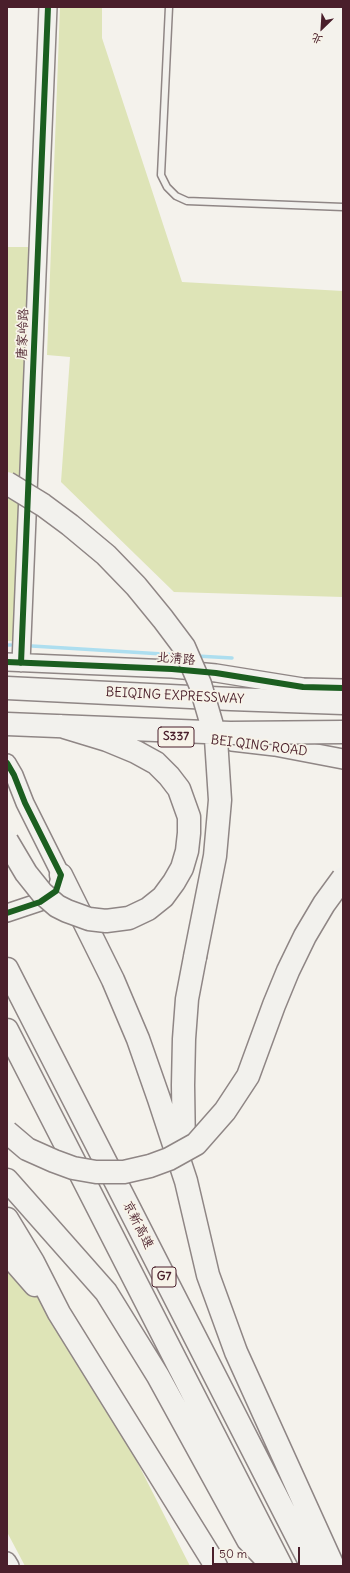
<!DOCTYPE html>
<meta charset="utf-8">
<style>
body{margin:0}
#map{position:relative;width:350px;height:1573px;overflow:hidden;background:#f4f2ec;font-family:Delius,"LXGW WenKai TC",sans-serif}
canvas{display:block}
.frame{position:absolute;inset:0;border:8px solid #4a1f2b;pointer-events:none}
.north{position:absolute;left:302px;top:8px;width:40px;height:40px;-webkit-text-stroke:3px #f7f3e8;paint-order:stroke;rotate:205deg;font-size:11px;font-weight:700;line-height:16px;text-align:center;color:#4a1f2b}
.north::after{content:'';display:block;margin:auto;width:14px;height:18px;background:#4a1f2b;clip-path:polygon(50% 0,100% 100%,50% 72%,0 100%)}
.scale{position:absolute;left:212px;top:1547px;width:88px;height:18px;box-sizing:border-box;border:2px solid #4a1f2b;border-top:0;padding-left:5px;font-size:12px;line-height:14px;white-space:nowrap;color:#4a1f2b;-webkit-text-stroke:3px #f7f3e8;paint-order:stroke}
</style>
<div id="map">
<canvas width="350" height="1573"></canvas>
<div class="frame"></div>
<div class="north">北</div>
<div class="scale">50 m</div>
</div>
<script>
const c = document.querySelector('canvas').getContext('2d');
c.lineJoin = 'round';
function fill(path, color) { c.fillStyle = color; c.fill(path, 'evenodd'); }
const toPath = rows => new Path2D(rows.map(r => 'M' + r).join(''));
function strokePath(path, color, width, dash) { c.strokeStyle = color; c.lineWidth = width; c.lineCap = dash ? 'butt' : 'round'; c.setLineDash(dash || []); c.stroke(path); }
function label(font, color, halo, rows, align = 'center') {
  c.font = font + ' Delius,"LXGW WenKai TC",sans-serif'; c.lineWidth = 3.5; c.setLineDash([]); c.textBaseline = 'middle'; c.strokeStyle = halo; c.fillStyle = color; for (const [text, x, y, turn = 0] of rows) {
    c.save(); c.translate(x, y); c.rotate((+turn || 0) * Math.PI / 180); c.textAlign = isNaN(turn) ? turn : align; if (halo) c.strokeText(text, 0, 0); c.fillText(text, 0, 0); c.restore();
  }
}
fill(toPath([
 [60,7,102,7,102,38,182,282,343,291,343,597,174,592,61,482,70,357,47,355],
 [7,247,28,247,27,348,16,641,7,641],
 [7,1265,28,1272,124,1436,190,1566,25,1566,7,1532]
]), '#dee4b7');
strokePath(toPath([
 [7,645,11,645],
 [32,646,179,655],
 [197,656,232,658]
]), '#addeef', 3.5);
const lane = toPath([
 [169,7,161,175,167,187,176,196,187,201,343,207]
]);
const secondary = toPath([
 [7,662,172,669,216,673,303,687,343,688],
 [21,663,48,7],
 [7,763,14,775,25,803,61,875,56,891,40,902,7,913],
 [7,1561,10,1566]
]);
const primary = toPath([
 [232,741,275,746,343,759]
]);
const highway = toPath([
 [7,688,231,699,343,703],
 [61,875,113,980,138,1039,159,1099,186,1181,208,1275,236,1352,333,1566],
 [7,969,312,1566],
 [7,1030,281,1566],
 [184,1151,183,1085,184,1039,187,999,195,957],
 [7,1180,106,1292,158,1376,248,1540,273,1566],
 [7,1219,33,1262,59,1313,216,1566],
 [7,1253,35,1285]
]);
strokePath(lane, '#8f8685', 9);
strokePath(secondary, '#8f8685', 20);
strokePath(primary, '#8f8685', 22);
strokePath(highway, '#8f8685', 25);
strokePath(lane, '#f2f1ed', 6);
strokePath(secondary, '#f2f1ed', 17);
strokePath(primary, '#f2f1ed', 19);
strokePath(highway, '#f2f1ed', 22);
const highwayBridge = toPath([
 [7,483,43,505,70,525,106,555,136,586,163,619,184,647,200,684,216,739,220,800,215,856,195,957],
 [7,724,230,733,343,732],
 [7,841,26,873,42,893,57,906,67,911,89,919,106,921,129,918,148,909,163,897,174,882,182,868,187,851,189,833,189,817,179,789,169,776,156,763,136,752,107,740,61,726],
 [7,1132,27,1149,54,1161,73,1168,96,1172,124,1172,150,1166,169,1159,196,1144,225,1111,248,1076,274,1005,288,971,305,936,324,904,343,878]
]);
strokePath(highwayBridge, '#8f8685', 25, []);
strokePath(highwayBridge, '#f2f1ed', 22);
strokePath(toPath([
 [7,662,172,669,216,673,303,687,343,688],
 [21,663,48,7],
 [7,763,14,775,25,803,61,875,56,891,40,902,7,913]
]), '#1b5e20', 6);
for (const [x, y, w] of [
 [176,737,36],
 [164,1277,24]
]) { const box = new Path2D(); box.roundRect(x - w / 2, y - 10, w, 20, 3); c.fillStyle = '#f7f3e8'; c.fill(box); strokePath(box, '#4a1f2b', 1); }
label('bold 12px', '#4a1f2b', null, [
 ["S337",176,737],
 ["G7",164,1277]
]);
label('13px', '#4a1f2b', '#f7f3e8', [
 ["唐家岭路",23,334,-88],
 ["北清路",176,659,4],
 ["BEIQING EXPRESSWAY",175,696,3],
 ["BEI QING ROAD",259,746,7],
 ["京新高速",138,1225,63]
]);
</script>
